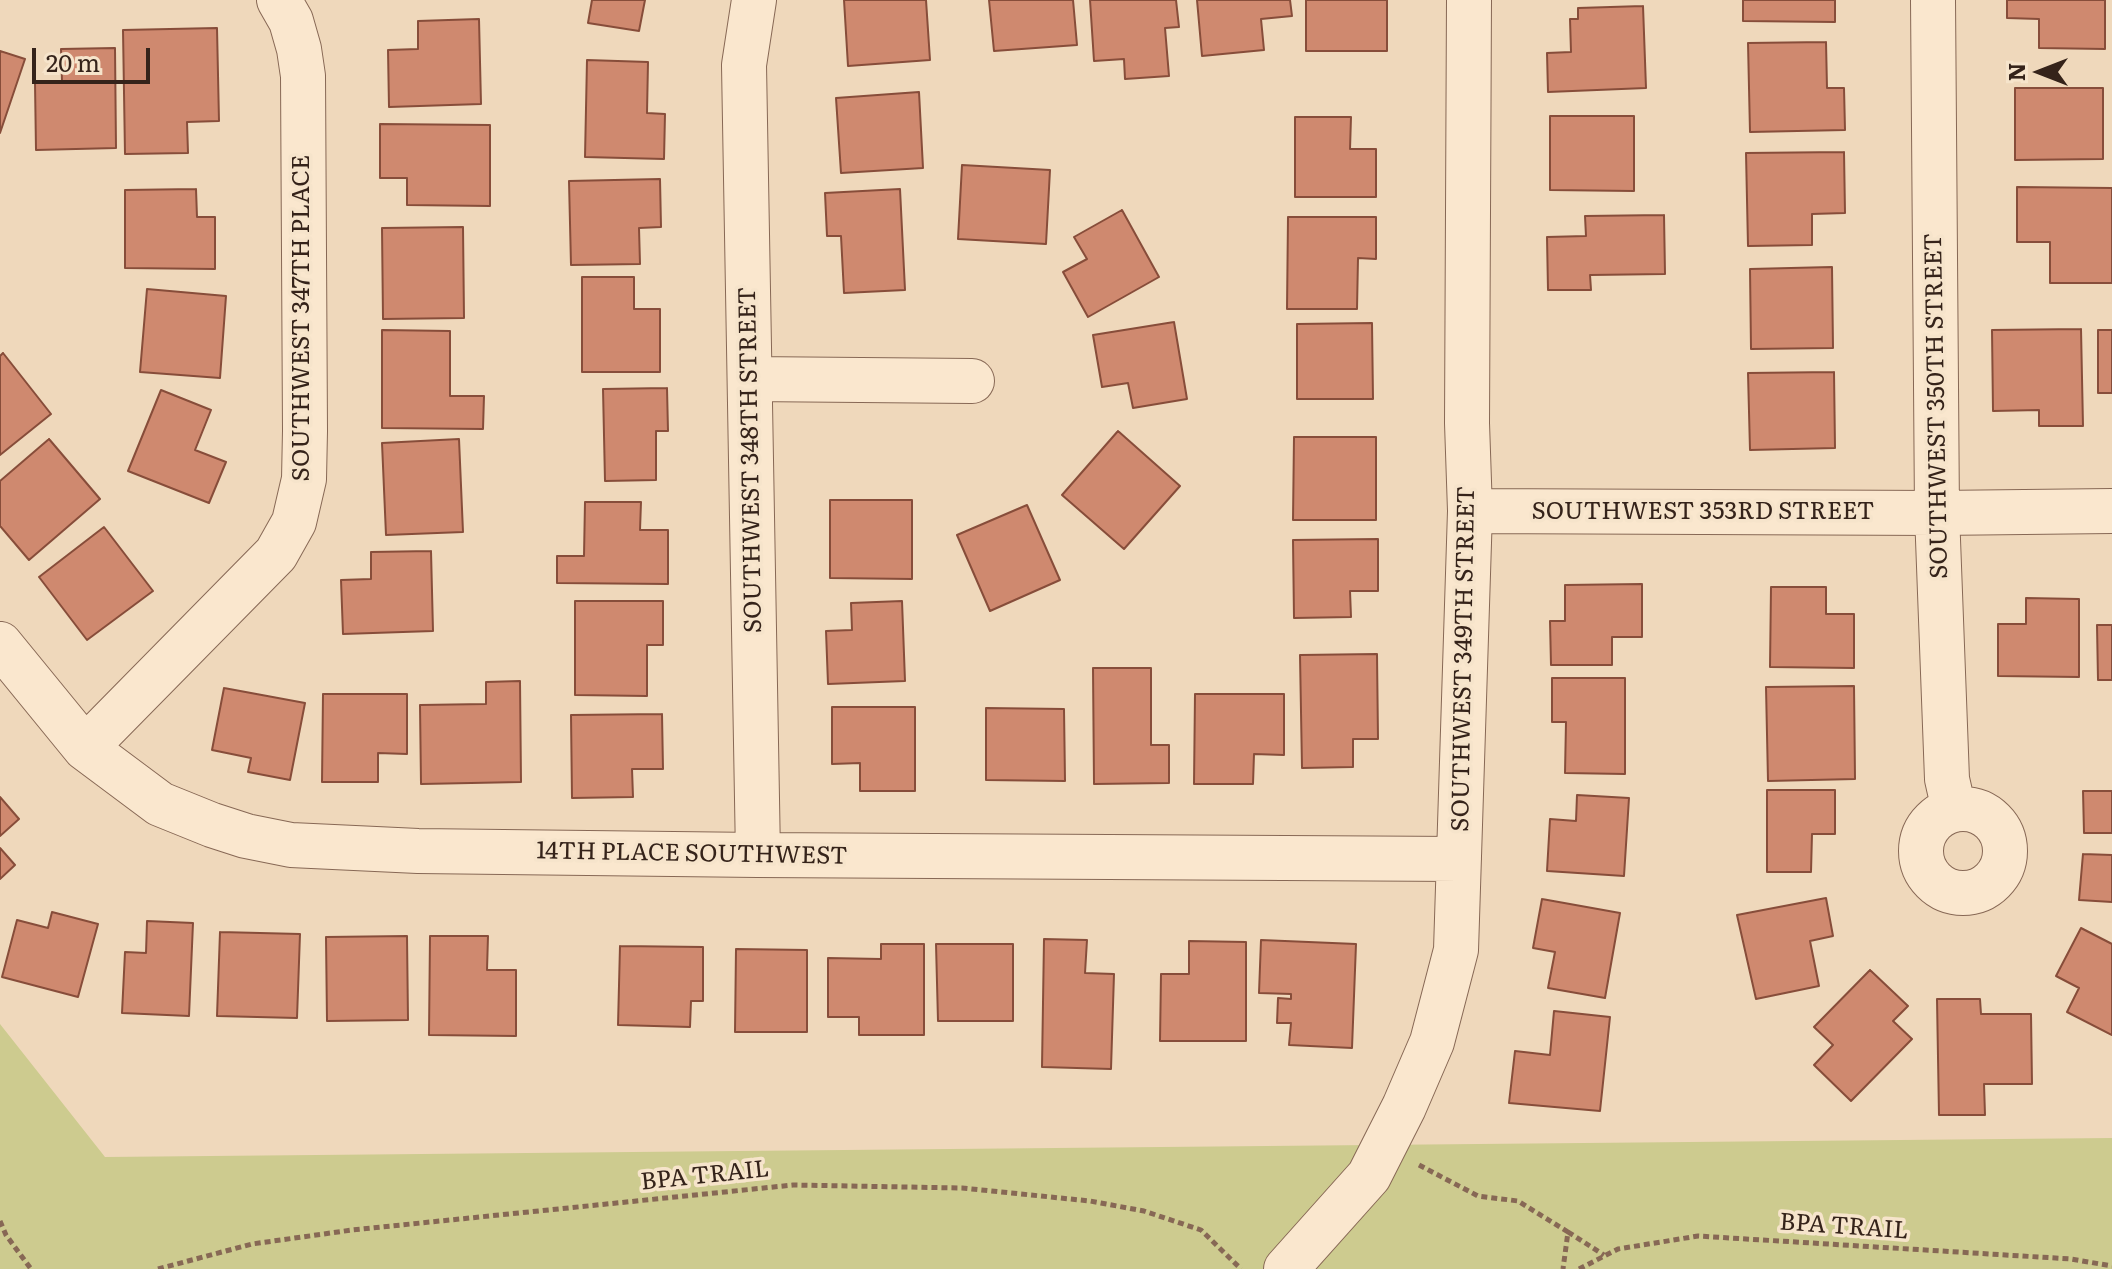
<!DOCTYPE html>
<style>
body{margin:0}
#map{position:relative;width:2112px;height:1269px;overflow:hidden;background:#efd8bb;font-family:Literata,serif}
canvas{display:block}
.north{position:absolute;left:2000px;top:32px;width:80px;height:80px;-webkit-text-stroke:6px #f6e4cb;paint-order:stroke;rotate:270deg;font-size:22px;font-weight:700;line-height:32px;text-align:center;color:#35231a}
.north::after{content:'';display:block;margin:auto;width:28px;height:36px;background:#35231a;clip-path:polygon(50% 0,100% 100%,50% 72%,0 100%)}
.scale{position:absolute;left:32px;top:48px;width:118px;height:36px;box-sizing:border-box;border:4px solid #35231a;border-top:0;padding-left:10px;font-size:24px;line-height:28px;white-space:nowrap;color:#35231a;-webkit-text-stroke:6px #f6e4cb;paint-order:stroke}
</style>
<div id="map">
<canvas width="2112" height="1269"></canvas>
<div class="north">N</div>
<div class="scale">20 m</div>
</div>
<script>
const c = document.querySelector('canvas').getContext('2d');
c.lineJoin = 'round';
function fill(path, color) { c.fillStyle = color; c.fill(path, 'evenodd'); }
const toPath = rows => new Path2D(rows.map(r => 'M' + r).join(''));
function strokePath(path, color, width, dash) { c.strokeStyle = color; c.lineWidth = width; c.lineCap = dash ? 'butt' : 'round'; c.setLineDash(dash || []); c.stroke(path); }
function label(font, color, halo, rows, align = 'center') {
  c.font = font + ' Literata,serif'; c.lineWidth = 7; c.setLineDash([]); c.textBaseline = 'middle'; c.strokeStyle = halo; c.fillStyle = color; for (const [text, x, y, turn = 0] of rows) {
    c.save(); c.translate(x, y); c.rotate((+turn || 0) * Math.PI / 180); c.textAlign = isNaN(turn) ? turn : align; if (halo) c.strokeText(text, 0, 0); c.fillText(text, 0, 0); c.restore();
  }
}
fill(toPath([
 [0,1024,105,1157,2112,1138,2112,1269,0,1269]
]), '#cdcb8f');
const building = toPath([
 [592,0,645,0,639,31,588,23,592,0],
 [844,0,926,0,930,60,848,66,844,0],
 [989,0,1073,0,1077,45,994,51,989,0],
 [1090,0,1176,0,1179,27,1165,28,1169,76,1125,79,1124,59,1094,61,1090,0],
 [1197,0,1290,0,1292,16,1261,19,1264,50,1202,56,1197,0],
 [1306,0,1387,0,1387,51,1306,51,1306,0],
 [1743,0,1835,0,1835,22,1743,21,1743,0],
 [2007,0,2105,0,2105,49,2039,48,2039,19,2007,18,2007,0],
 [1643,6,1646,88,1548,92,1547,53,1571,52,1570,19,1578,19,1578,8,1643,6],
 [479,19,481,104,389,107,388,50,418,49,418,21,479,19],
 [217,28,219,121,187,122,188,153,125,154,123,30,217,28],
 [1826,42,1827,88,1844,88,1845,130,1750,132,1748,43,1826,42],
 [115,48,116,148,36,150,35,83,62,82,61,49,115,48],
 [0,51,25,59,0,133,0,51],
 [587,60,648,62,647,113,665,114,664,159,585,157,587,60],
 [2015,88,2103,88,2103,159,2015,160,2015,88],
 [919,92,923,168,841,173,836,98,919,92],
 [1550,116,1634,116,1634,191,1550,190,1550,116],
 [1295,117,1351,117,1350,149,1376,149,1376,197,1295,197,1295,117],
 [380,124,490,125,490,206,407,205,407,178,380,178,380,124],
 [1844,152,1845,213,1812,214,1812,245,1748,246,1746,153,1844,152],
 [962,165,1050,170,1046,244,958,239,962,165],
 [660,179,661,227,639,228,640,264,571,265,569,181,660,179],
 [2017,187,2112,188,2112,283,2050,283,2050,242,2017,242,2017,187],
 [196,189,197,217,215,217,215,269,125,268,125,190,196,189],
 [900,189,905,290,844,293,841,236,827,236,825,193,900,189],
 [1122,210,1159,277,1088,317,1063,272,1087,259,1074,237,1122,210],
 [1664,215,1665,274,1590,275,1591,290,1548,290,1547,237,1586,236,1585,216,1664,215],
 [1288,217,1376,217,1376,259,1358,258,1357,309,1287,309,1288,217],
 [463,227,464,318,383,319,382,228,463,227],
 [1832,267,1833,348,1751,349,1750,269,1832,267],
 [582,277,634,277,634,309,660,309,660,372,582,372,582,277],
 [147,289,226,296,220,378,140,372,147,289],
 [1174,322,1187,399,1133,408,1128,383,1102,387,1093,335,1174,322],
 [1372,323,1373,399,1297,399,1297,324,1372,323],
 [2081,329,2083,426,2039,426,2039,410,1993,411,1992,330,2081,329],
 [382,330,450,331,450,396,484,396,483,429,382,428,382,330],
 [2098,330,2112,330,2112,393,2098,393,2098,330],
 [3,353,51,414,0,455,0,356,3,353],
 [1834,372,1835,448,1750,450,1748,373,1834,372],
 [667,388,668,431,656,431,656,480,605,481,603,389,667,388],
 [161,390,211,410,195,450,226,462,209,503,128,471,161,390],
 [1118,431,1180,486,1124,549,1062,495,1118,431],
 [1294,437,1376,437,1376,520,1293,520,1294,437],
 [49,439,100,499,29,560,0,526,0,481,49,439],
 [459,439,463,532,386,535,382,443,459,439],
 [830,500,912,500,912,579,830,578,830,500],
 [585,502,641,502,640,530,668,530,668,584,557,583,557,556,584,556,585,502],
 [1027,505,1060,580,990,611,957,535,1027,505],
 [104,527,153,591,87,640,39,577,104,527],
 [1378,539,1378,591,1350,591,1351,617,1294,618,1293,540,1378,539],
 [431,551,433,631,343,634,341,580,371,579,371,552,431,551],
 [1642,584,1642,637,1612,637,1612,665,1551,665,1550,621,1565,621,1565,585,1642,584],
 [1771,587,1826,587,1826,614,1854,614,1854,668,1770,667,1771,587],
 [2026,598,2079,599,2079,677,1998,676,1998,624,2026,624,2026,598],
 [575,601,663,601,663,645,647,645,647,696,575,695,575,601],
 [902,601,905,681,828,684,826,631,852,630,851,603,902,601],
 [2097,625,2112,625,2112,680,2098,680,2097,625],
 [1377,654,1378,739,1353,739,1353,767,1302,768,1300,655,1377,654],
 [1093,668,1151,668,1151,745,1169,745,1169,783,1094,784,1093,668],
 [1552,678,1625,678,1625,774,1565,773,1566,722,1552,722,1552,678],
 [520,681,521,782,421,784,420,705,486,704,486,682,520,681],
 [1854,686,1855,779,1768,781,1766,687,1854,686],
 [224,688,305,703,290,780,248,772,251,758,212,750,224,688],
 [323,694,407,694,407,754,378,753,378,782,322,782,323,694],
 [1195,694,1284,694,1284,755,1254,754,1253,784,1194,784,1195,694],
 [832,707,915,707,915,791,860,791,860,763,832,764,832,707],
 [986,708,1064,709,1065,781,986,780,986,708],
 [662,714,663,769,632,769,633,797,572,798,571,715,662,714],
 [1767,790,1835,790,1835,834,1812,834,1811,872,1767,872,1767,790],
 [2083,791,2112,791,2112,833,2084,833,2083,791],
 [1577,795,1629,798,1624,876,1547,871,1550,819,1576,821,1577,795],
 [0,797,19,819,0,836,0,797],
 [0,848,15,865,0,879,0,848],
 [2083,854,2112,855,2112,902,2079,900,2083,854],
 [1826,898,1833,936,1810,941,1819,986,1756,999,1737,915,1826,898],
 [1542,899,1620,913,1605,998,1548,988,1555,952,1533,948,1542,899],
 [52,912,98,924,78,997,2,977,17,920,48,928,52,912],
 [147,921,193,923,189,1016,122,1013,125,952,146,953,147,921],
 [2081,928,2112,944,2112,1035,2067,1012,2079,988,2056,976,2081,928],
 [220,932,300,934,297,1018,217,1016,220,932],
 [407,936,408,1020,327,1021,326,937,407,936],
 [430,936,488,936,487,970,516,970,516,1036,429,1035,430,936],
 [1044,939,1087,940,1085,973,1114,974,1111,1069,1042,1067,1044,939],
 [1261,940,1356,944,1352,1048,1289,1045,1291,1023,1277,1023,1278,998,1291,999,1291,994,1259,993,1261,940],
 [1189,941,1246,942,1246,1041,1160,1041,1161,974,1189,974,1189,941],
 [881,944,924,944,924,1035,859,1035,859,1017,828,1017,828,958,881,959,881,944],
 [936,944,1013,944,1013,1021,938,1021,936,944],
 [620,946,703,947,703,1001,691,1001,690,1027,618,1025,620,946],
 [736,949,807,950,807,1032,735,1032,736,949],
 [1870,970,1908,1006,1893,1021,1912,1039,1851,1101,1814,1065,1833,1045,1814,1027,1870,970],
 [1937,999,1980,999,1981,1014,2031,1014,2032,1084,1984,1084,1985,1115,1939,1115,1937,999],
 [1554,1011,1610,1017,1600,1111,1509,1103,1515,1051,1550,1055,1554,1011]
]);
fill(building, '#cf896f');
strokePath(building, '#874d3a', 2);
const minor = toPath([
 [754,0,744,65,758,855],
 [1933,0,1937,513,1947,779,1954,810],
 [750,379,972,381],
 [1470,511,1937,513,2112,511],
 [0,644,85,748,160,804,212,825,246,836,291,845,418,851,758,855,1459,859],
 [85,748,276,554,294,522,304,479,305,431,303,76,299,49,291,21,279,0],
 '1921 851a42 42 0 1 1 84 0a42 42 0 1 1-84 0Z',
 [1286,1269,1369,1176,1404,1107,1432,1042,1456,950,1470,511,1467,423,1469,0]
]);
strokePath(minor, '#876855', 46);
strokePath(toPath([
 [1419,1165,1478,1196,1518,1201,1568,1232,1563,1269],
 [0,1221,6,1235,31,1269],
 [1568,1232,1604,1255],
 [158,1269,252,1244,352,1230,793,1185,962,1188,1090,1201,1144,1211,1201,1230,1241,1269],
 [1579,1269,1618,1249,1698,1236,2071,1259,2112,1266]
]), '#876855', 5, [6, 4]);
strokePath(minor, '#fae7ce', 44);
label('24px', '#35231a', '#f6e4cb', [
 ["SOUTHWEST 347TH PLACE",302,318,-90],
 ["SOUTHWEST 350TH STREET",1937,406,-91],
 ["SOUTHWEST 348TH STREET",751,460,-91],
 ["SOUTHWEST 353RD STREET",1703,512],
 ["SOUTHWEST 349TH STREET",1464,659,-89],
 ["14TH PLACE SOUTHWEST",692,854,1],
 ["BPA TRAIL",705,1176,-6],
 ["BPA TRAIL",1844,1227,4]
]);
</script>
